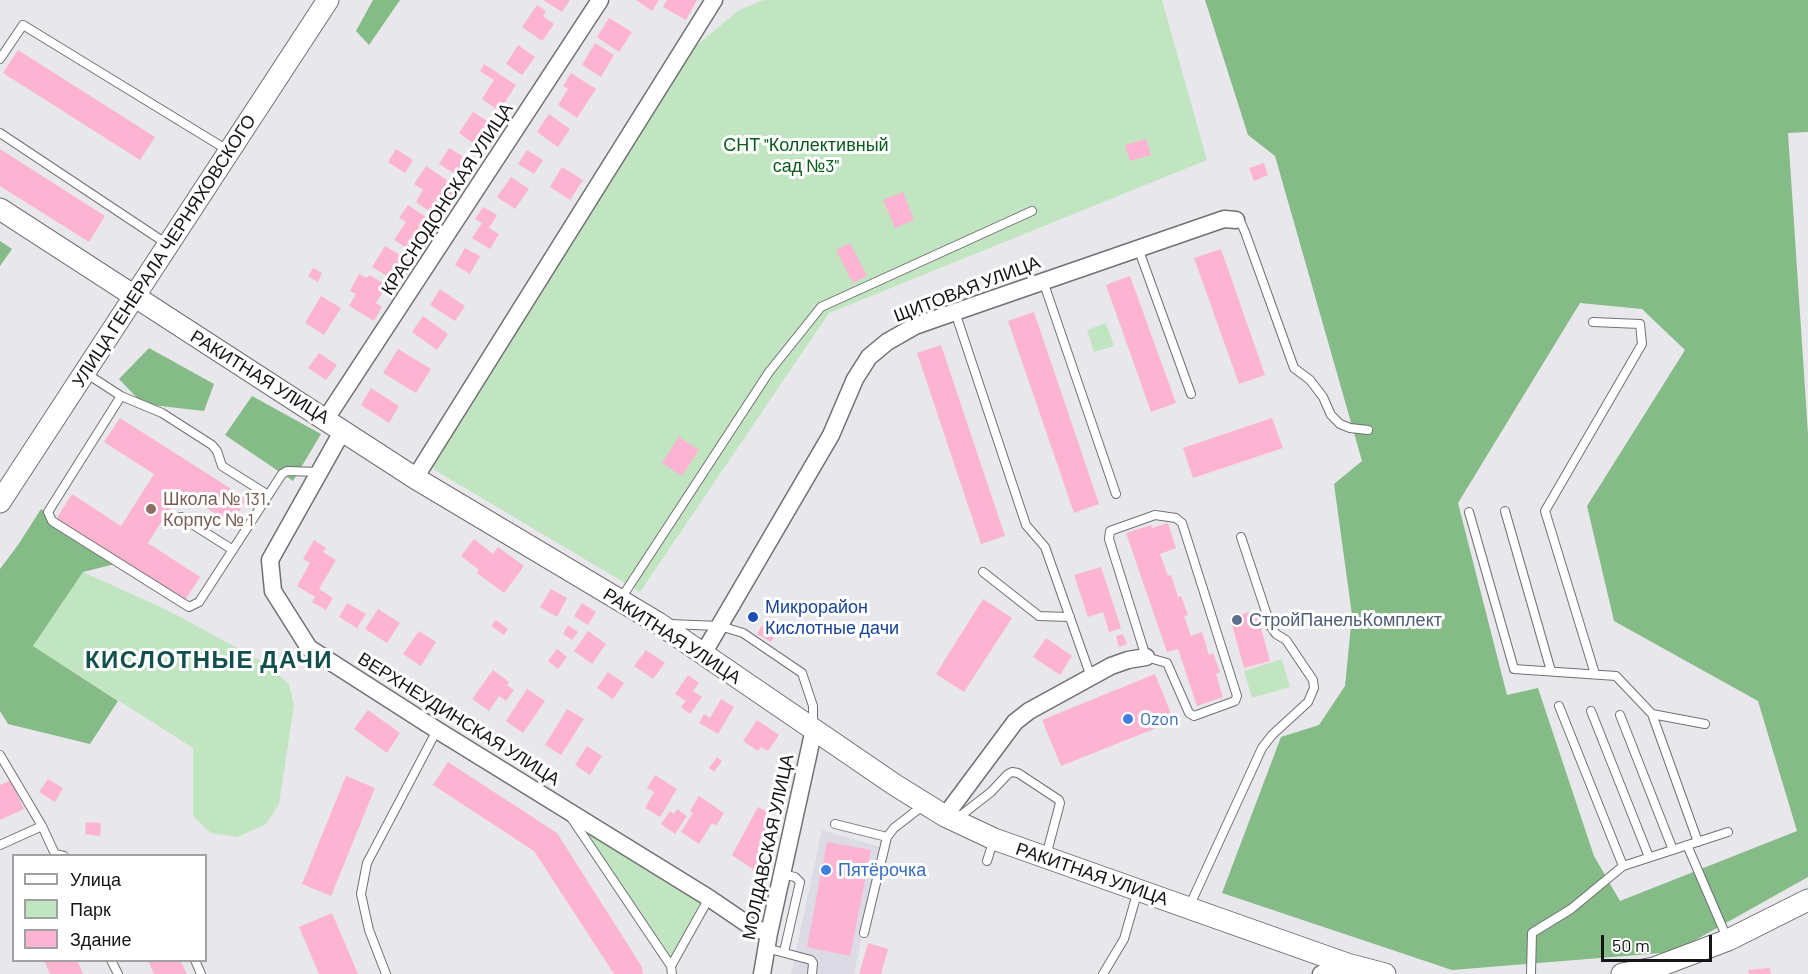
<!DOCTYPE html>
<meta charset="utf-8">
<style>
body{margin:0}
#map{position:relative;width:1808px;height:974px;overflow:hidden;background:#e8e7eb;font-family:Barlow,sans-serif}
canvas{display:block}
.legend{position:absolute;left:12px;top:854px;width:195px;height:108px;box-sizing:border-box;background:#fff;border:2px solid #a1a1a2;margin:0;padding:8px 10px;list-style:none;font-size:18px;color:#151516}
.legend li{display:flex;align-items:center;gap:12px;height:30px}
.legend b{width:30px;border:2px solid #a1a1a2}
.scale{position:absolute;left:1601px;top:935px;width:111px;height:27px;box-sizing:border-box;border:3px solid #151516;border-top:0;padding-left:8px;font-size:18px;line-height:21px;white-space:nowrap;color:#151516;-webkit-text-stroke:4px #fff;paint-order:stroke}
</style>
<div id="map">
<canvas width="1808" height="974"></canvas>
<ul class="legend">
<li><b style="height:8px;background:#fff"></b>Улица</li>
<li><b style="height:16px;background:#c1e5c1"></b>Парк</li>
<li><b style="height:16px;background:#fdb3d2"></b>Здание</li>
</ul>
<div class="scale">50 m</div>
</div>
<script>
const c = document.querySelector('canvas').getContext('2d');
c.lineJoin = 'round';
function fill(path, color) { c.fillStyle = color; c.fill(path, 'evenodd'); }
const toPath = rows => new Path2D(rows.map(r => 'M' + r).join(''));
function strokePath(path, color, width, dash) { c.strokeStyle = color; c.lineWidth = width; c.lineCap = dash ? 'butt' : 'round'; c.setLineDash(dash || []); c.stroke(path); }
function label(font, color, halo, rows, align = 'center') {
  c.font = font + ' Barlow,sans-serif'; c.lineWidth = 6; c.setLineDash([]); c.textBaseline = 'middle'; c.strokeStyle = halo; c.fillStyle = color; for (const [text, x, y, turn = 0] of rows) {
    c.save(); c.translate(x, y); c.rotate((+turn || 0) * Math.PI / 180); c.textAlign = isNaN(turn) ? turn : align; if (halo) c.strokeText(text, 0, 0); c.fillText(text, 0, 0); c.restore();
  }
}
fill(toPath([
 [822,830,880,847,854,974,791,974]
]), '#dcdae5');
fill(toPath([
 [764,0,1162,0,1207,160,829,313,640,592,428,466,685,55,739,10],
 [1106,323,1114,346,1094,352,1087,330],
 [83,572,165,609,263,662,289,684,294,705,279,804,266,824,237,837,211,833,193,816,193,748,33,646],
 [1282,659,1290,687,1252,698,1244,671],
 [582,827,701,901,671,957]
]), '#c1e5c1');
fill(toPath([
 [373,0,400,0,369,45,356,31],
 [1205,0,1808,0,1808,132,1788,133,1808,434,1808,877,1674,952,1452,970,1222,893,1281,737,1319,725,1345,686,1352,615,1334,484,1362,461,1275,156,1248,135],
 [1580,303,1642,309,1685,350,1587,506,1614,621,1758,701,1797,831,1620,901,1594,856,1538,688,1507,695,1458,503],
 [0,241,12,249,0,266],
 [149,348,214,384,204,411,143,404,119,379],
 [252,396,321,434,293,481,225,435],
 [41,509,123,562,83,572,33,646,118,701,90,744,8,724,0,711,0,569,18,545]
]), '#85bb86');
fill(toPath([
 [543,0,570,0,562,12],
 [636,0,659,0,652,11],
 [667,0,697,0,686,20,663,7],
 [537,5,546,11,543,16,554,24,542,41,522,27],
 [609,18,632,32,619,52,597,37],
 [595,43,614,55,601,77,582,65],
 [518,45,535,57,522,75,506,64],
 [18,50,155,137,140,160,3,73],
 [484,64,516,85,499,111,482,99,494,80,480,71],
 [571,73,596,89,577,118,558,105,568,89,563,86],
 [473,112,492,124,477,146,459,133],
 [549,114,570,129,558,147,537,132],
 [1146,139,1151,155,1130,161,1125,145],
 [449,148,467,159,457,175,439,164],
 [0,149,105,216,89,242,0,186],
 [396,149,413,160,405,173,388,162],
 [527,150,543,160,534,174,518,164],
 [1264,163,1268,175,1254,181,1249,168],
 [426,166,457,187,448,200,443,197,432,213,416,202,423,190,414,184],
 [562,167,583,180,570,200,550,187],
 [511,177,529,189,515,209,497,197],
 [903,192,914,220,895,228,883,200],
 [408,205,432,221,423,236,419,234,414,243,421,247,416,254,394,240,406,222,399,218],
 [483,207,497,215,489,228,499,234,490,249,472,238,482,223,475,219],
 [850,243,867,276,853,283,836,250],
 [385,246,411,262,406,270,399,266,392,279,372,267],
 [465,248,480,256,470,274,455,265],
 [1221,249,1265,375,1239,384,1194,258],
 [313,268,322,273,318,282,308,276],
 [359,274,367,278,369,275,387,285,376,303,382,307,374,321,349,306,356,294,350,291],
 [1130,276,1176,403,1151,412,1106,285],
 [440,289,465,306,455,321,430,305],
 [321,296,341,308,324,335,305,323],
 [1034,312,1099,504,1074,513,1008,321],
 [423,316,448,334,437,350,412,332],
 [941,345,1005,536,981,544,917,353],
 [398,349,431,369,416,393,383,373],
 [319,353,337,365,326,380,308,368],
 [371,388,399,406,389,423,361,405],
 [120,418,247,499,231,524,181,491,148,543,200,577,184,602,56,519,72,494,121,526,154,474,104,442],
 [1272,418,1283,448,1193,478,1183,448],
 [679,437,699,450,682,476,662,463],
 [1168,523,1176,548,1160,554,1168,576,1171,575,1178,597,1181,596,1188,615,1184,616,1191,636,1202,632,1209,655,1213,653,1220,672,1216,674,1223,697,1197,706,1178,649,1167,652,1126,533,1151,525,1152,528],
 [474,539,493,554,498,547,524,566,504,593,477,573,479,570,461,556],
 [314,540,326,548,323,552,336,560,319,589,333,598,326,610,312,602,315,597,297,586,310,563,303,559],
 [1101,567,1121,628,1109,632,1103,612,1088,617,1074,575],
 [551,589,567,598,557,617,540,607],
 [983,599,1012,618,964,692,936,674],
 [347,603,366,614,357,628,339,617],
 [582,603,596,612,588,625,574,616],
 [378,609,400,623,387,643,365,629],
 [1256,610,1270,661,1244,668,1230,618],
 [496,620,508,629,504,635,491,626],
 [568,625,578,632,572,640,563,634],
 [762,625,776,634,771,642,757,634],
 [419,631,436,642,421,666,403,654],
 [588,631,606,644,592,664,574,651],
 [1123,634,1127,644,1119,647,1116,636],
 [1046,638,1072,656,1060,675,1033,657],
 [557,649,567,657,558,669,548,661],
 [646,650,665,663,653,679,634,666],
 [493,670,509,682,507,685,514,690,506,701,499,696,489,711,472,699],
 [608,672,624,683,613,699,597,688],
 [1155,674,1174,721,1061,766,1042,720],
 [688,675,699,683,693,691,702,697,690,714,681,707,686,701,675,694],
 [527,689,545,701,523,733,506,721],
 [721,699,734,707,718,734,699,723,704,714,710,718],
 [567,709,584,719,561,755,545,745],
 [368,710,400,733,387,753,354,729],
 [757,720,779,735,768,751,761,747,758,751,743,741],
 [587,746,602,756,590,775,575,765],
 [717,757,722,761,714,772,709,768],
 [448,762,557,833,642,967,643,974,614,974,534,851,433,785],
 [655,775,677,789,660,817,645,808,654,792,647,788],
 [346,776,375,788,331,896,302,884],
 [48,779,63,788,55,802,39,792],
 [11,780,24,809,0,820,0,785],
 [699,796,724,813,716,826,712,823,699,844,681,832,693,813,690,811],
 [758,807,769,813,757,872,732,855],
 [677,809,687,816,675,834,661,824,670,811,674,814],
 [86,822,101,823,100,836,85,834],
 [827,842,871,850,850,956,807,947],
 [332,913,358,974,319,974,299,927],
 [868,943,888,949,881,974,859,974],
 [44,960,77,960,83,974,50,974],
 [148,960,180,960,187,974,154,974],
 [1770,968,1771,974,1749,974,1748,970]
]), '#fdb3d2');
const service = toPath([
 [0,59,23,25,229,151],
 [0,133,167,244],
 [1236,220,1241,223,1245,232,1294,368,1310,380,1323,397,1331,415,1340,424,1350,428,1368,430],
 [1138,248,1191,394],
 [1043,281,1116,494],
 [955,312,1026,525,1045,547,1091,677],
 [1593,322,1640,324,1642,344,1545,511,1595,674],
 [84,372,121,396],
 [268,495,222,466,217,451,212,445,162,413,121,396,48,512,52,521,189,607,199,602,282,474,287,471,319,472],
 [1505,511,1551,671],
 [1469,512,1514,669,1616,676,1652,714,1705,724],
 [1155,515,1176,518,1182,523,1237,696,1235,701,1194,716,1189,713,1167,663,1146,657,1109,539,1110,531,1155,515],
 [181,517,233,550],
 [983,572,1039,616,1070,617],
 [620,600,769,372,821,307,1032,211],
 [669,624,720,626,743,633,802,673,813,706,813,725],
 [1559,706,1623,866],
 [1591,711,1649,857],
 [1652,714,1698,842],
 [1620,715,1673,850],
 [0,755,42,826,55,854,64,856],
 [572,819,671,966,672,974],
 [955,820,991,792,1008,774,1012,772,1018,773,1059,800,1060,803,1046,856],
 [835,824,887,837],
 [0,845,42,826],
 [1687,845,1727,938],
 [987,861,994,839],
 [782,874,795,877,800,882,784,952],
 [1189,907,1262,748,1272,735,1308,702,1314,688,1313,680,1286,640,1276,634,1271,627,1241,537],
 [864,933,887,837,894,828,925,804],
 [766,948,811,960,813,963,812,974],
 [111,960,118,974],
 [195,960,201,974],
 [671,966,709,898],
 [386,974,369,930,361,894,367,863,437,730],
 [1103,974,1124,939,1138,890],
 [1531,974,1532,933,1571,909,1623,866,1728,832]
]);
const minor = toPath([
 [327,420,331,411,600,0],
 [343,430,270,560,273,591,309,648,437,730,709,898,753,928,769,933],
 [415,478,714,0],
 [703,654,831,435,855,379,869,357,887,342,915,326,955,312,1224,219,1236,220],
 [945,816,1015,722,1029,711,1111,666,1128,660,1146,657],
 [762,974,769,933,814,729],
 [1321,974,1347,964]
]);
const tertiary = toPath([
 [0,209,415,478,658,623,895,785,945,816,994,839,1347,964,1385,974],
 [0,502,328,0],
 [1622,974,1654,968,1728,940,1808,900]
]);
strokePath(service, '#717073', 10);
strokePath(minor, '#717073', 19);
strokePath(tertiary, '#717073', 23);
strokePath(service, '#fff', 8);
strokePath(minor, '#fff', 16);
strokePath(tertiary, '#fff', 21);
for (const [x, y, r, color] of [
 [151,509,6,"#8d6e63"],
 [753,617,6,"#1a4fb4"],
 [1237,620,6,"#5c6f8a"],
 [1128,719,6,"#3f7fe0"],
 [826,870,6,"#3f7fe0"]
]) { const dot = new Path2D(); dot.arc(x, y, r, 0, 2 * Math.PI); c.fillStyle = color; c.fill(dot); strokePath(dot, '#fff', 2); }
label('18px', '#085b18', '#fff', [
 ["СНТ \"Коллективный",806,145],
 ["сад №3\"",806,166]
]);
label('18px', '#151516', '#fff', [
 ["КРАСНОДОНСКАЯ УЛИЦА",447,199,-57],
 ["УЛИЦА ГЕНЕРАЛА ЧЕРНЯХОВСКОГО",164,251,-57],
 ["ЩИТОВАЯ УЛИЦА",967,289,-21],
 ["РАКИТНАЯ УЛИЦА",260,377,32],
 ["РАКИТНАЯ УЛИЦА",672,636,33],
 ["ВЕРХНЕУДИНСКАЯ УЛИЦА",459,719,32],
 ["МОЛДАВСКАЯ УЛИЦА",768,847,-78],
 ["РАКИТНАЯ УЛИЦА",1092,874,19]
]);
label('18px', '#785e54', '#fff', [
 ["Школа № 131.",163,499],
 ["Корпус № 1",163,520]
], 'left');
label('18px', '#164399', '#fff', [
 ["Микрорайон",765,607],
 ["Кислотные дачи",765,628]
], 'left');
label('18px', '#4e5e75', '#fff', [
 ["СтройПанельКомплект",1249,620]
], 'left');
label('18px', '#366cbe', '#fff', [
 ["Ozon",1140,719],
 ["Пятёрочка",838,870]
], 'left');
c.letterSpacing = '1.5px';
label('bold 24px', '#124f4d', '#fff', [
 ["КИСЛОТНЫЕ ДАЧИ",209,660]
]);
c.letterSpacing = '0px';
</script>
